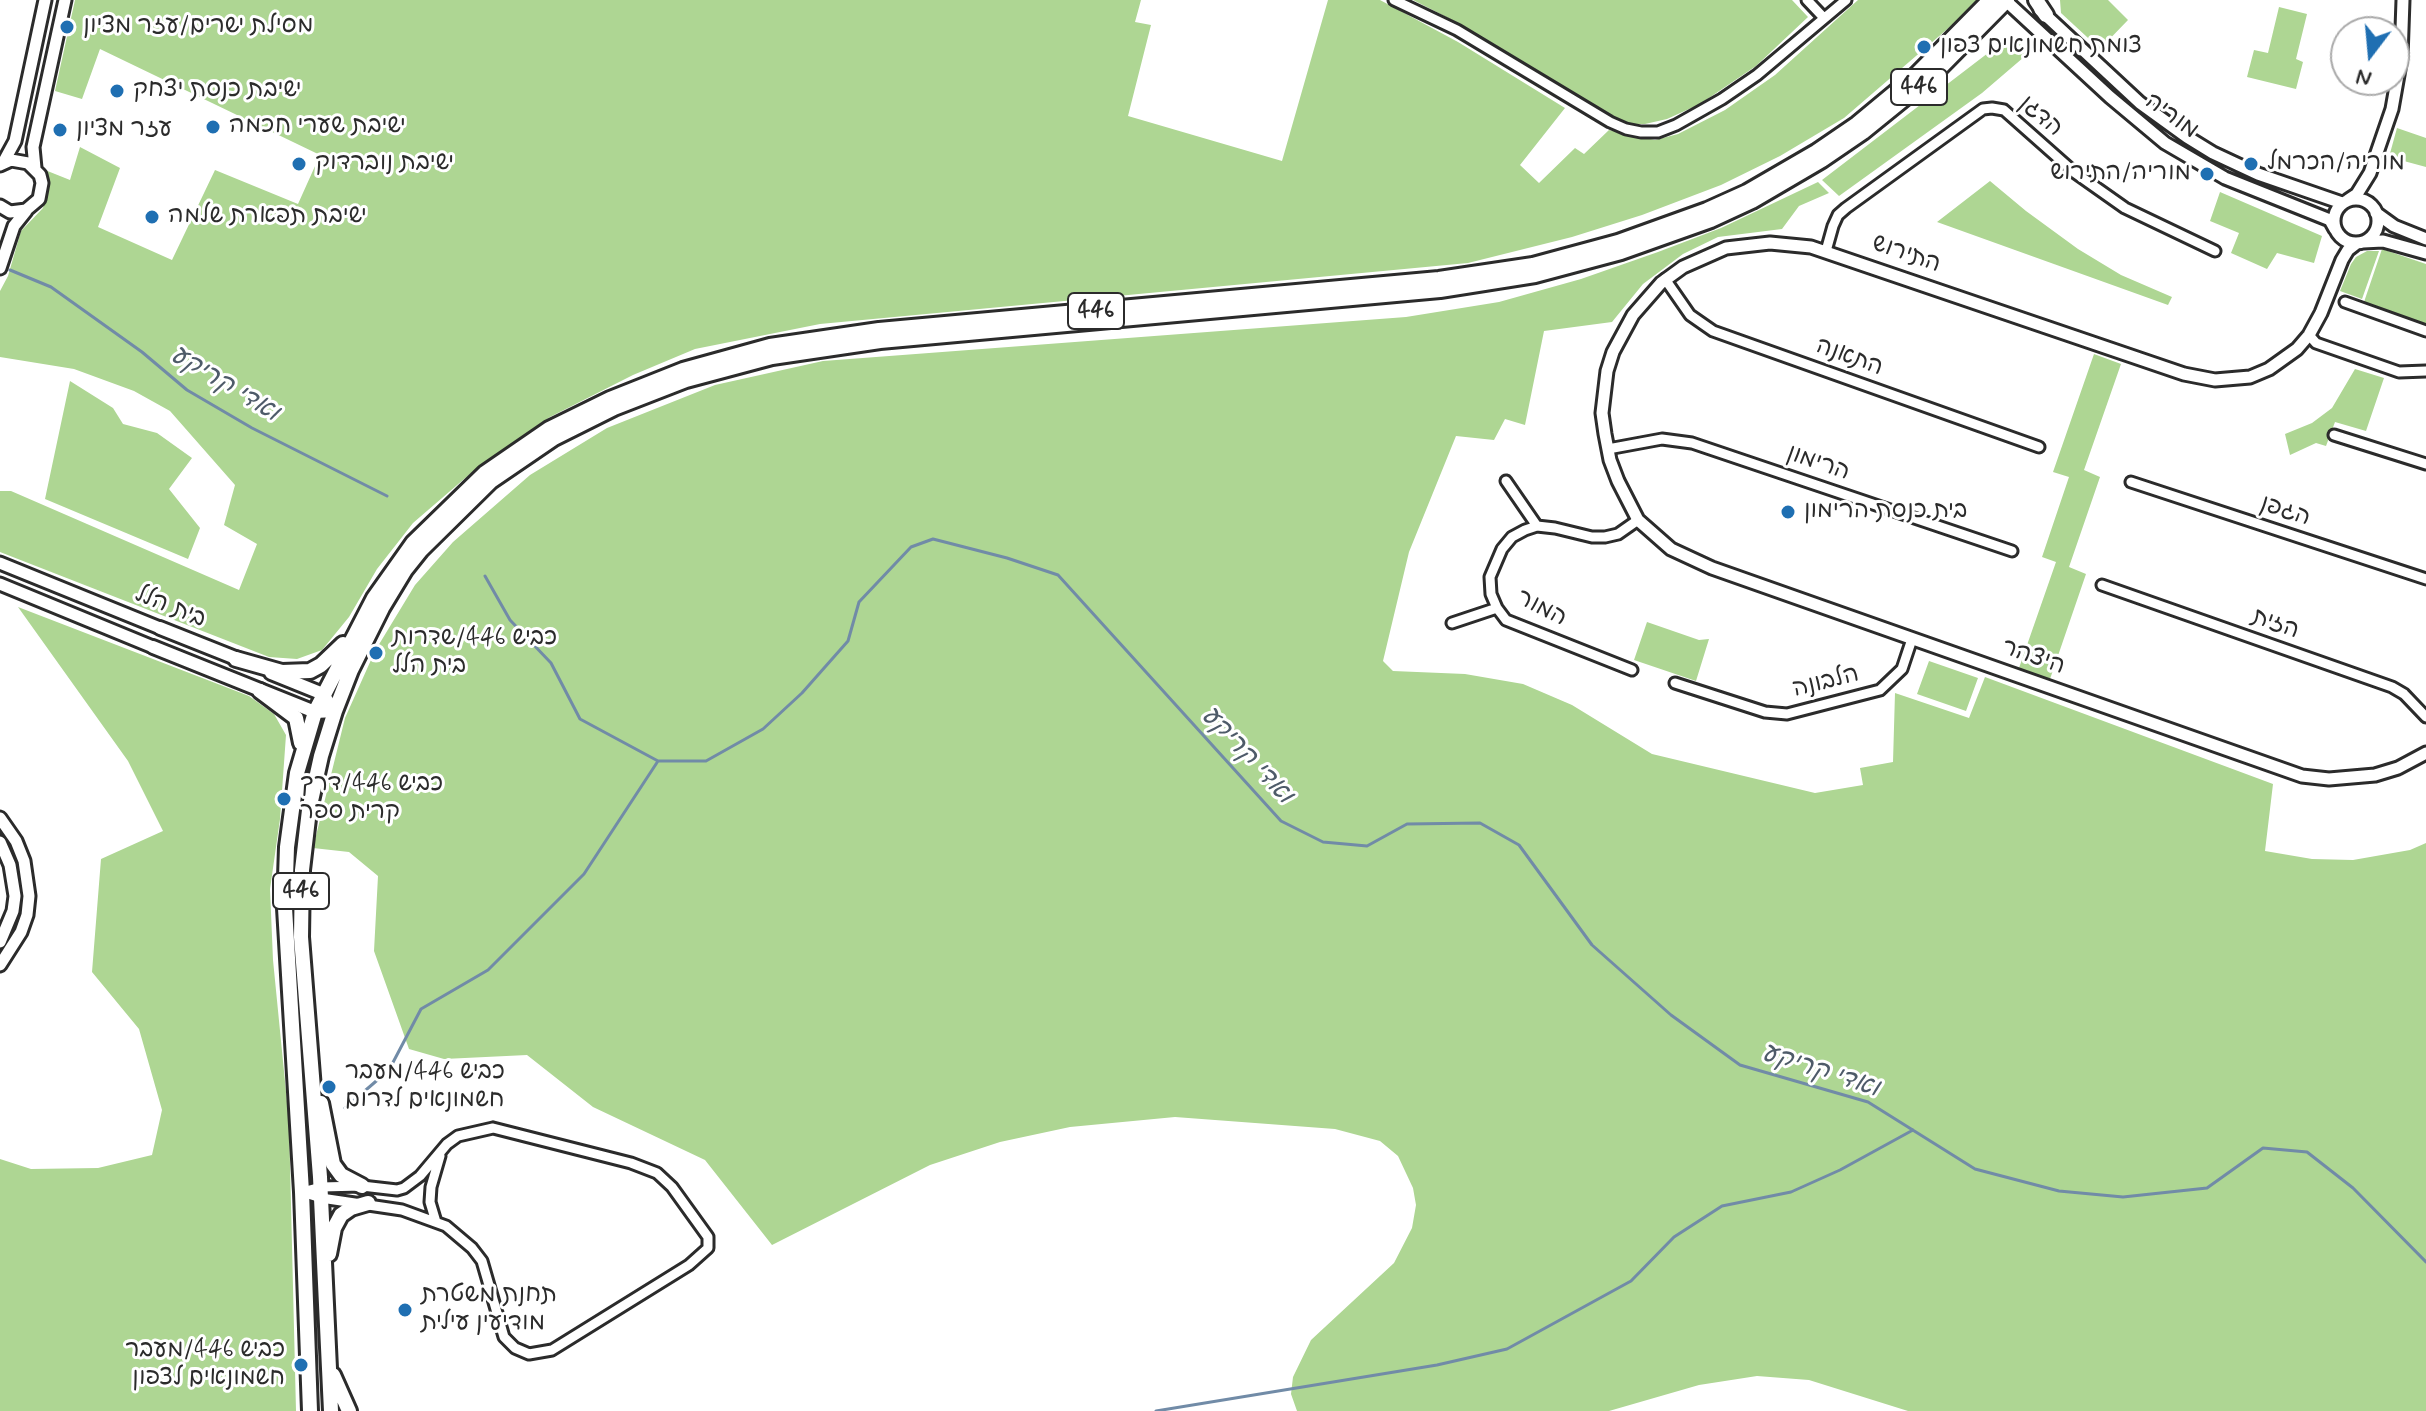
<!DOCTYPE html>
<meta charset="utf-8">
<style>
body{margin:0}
#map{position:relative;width:2426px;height:1411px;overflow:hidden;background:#fff;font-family:Mynerve,sans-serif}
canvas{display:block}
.north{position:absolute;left:2330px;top:16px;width:80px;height:80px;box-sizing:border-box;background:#fff;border:2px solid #aaa;border-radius:50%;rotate:196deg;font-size:22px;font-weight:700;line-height:32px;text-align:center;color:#2b2b2b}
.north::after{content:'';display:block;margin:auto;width:28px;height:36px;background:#1f6fb2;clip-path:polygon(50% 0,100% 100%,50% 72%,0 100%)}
</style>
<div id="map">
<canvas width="2426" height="1411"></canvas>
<div class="north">N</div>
</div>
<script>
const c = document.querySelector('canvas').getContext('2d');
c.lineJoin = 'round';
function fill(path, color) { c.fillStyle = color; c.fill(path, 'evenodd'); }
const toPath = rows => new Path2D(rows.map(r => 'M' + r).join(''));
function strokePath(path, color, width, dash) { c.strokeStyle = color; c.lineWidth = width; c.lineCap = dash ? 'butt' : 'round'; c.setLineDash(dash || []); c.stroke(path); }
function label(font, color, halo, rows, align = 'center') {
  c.font = font + ' Mynerve,"Playpen Sans Hebrew",sans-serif'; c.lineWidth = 6; c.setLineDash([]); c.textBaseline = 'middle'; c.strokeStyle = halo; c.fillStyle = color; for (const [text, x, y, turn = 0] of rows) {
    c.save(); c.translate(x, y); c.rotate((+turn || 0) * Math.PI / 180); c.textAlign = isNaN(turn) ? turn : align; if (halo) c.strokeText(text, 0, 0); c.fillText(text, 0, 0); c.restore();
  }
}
fill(toPath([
 [75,0,1141,0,1135,22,1151,25,1128,116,1282,161,1328,0,1380,0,1458,42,1565,108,1520,165,1539,183,1575,148,1584,154,1609,130,1655,140,1678,134,1725,110,1775,75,1858,0,1981,0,1844,118,1780,156,1721,185,1642,215,1572,237,1468,263,820,324,695,349,633,375,550,417,478,467,413,523,377,569,349,617,322,650,297,659,269,657,0,552,0,491,11,491,239,590,257,544,224,525,235,485,170,411,134,391,74,369,0,357,0,291,8,276,21,231,43,208,47,192,45,170,70,180,80,147,120,168,98,227,172,260,215,170,298,204,320,155,100,49,82,99,55,91],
 [1413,0,1792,0,1808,17,1756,66,1700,104,1667,119,1645,124,1629,124,1615,119,1462,25],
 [2060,0,2108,0,2128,20,2100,49,2061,13],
 [2279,7,2307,14,2296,59,2303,62,2296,89,2247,77,2254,50,2268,53],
 [2005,40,2016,42,2031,51,1982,93,1839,196,1822,180],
 [2397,128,2426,138,2426,167,2389,157],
 [1990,181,2026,211,2078,249,2121,275,2172,297,2168,305,1937,222],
 [1818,182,1829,193,1799,206,1782,229,1718,237,1683,254,1643,284,1612,322,1544,331,1525,425,1505,419,1494,440,1456,436,1409,552,1383,661,1393,671,1465,674,1523,684,1572,705,1652,754,1815,793,1863,785,1860,768,1893,762,1895,693,1969,718,1985,677,2273,784,2265,851,2312,859,2353,860,2410,850,2426,843,2426,1411,1908,1411,1809,1380,1757,1376,1699,1385,1609,1411,1297,1411,1291,1394,1293,1377,1311,1340,1394,1263,1412,1228,1416,1205,1413,1188,1398,1156,1380,1141,1335,1129,1175,1117,1070,1127,1000,1142,930,1165,772,1245,705,1160,593,1107,527,1055,444,1059,409,1049,374,951,378,876,349,852,313,848,345,718,375,651,415,585,453,542,530,475,607,428,715,385,823,361,1406,317,1499,302,1581,279,1658,252,1721,228],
 [2220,192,2322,236,2314,263,2277,253,2267,269,2231,253,2239,233,2210,221],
 [2382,249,2426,264,2426,324,2364,302],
 [2367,251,2379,251,2362,299,2340,291,2351,264,2356,257],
 [2094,354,2121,364,2084,470,2100,477,2069,567,2086,574,2050,679,2019,668,2056,562,2042,557,2069,477,2053,472],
 [2355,369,2384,378,2366,431,2335,422,2326,446,2316,443,2290,455,2285,434,2312,423,2332,408],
 [70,381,113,408,123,424,157,433,192,458,169,489,200,528,188,559,45,499],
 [18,607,249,696,274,714,286,735,280,819,270,889,273,960,289,1122,296,1411,0,1411,0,1159,31,1169,98,1168,152,1155,162,1110,139,1029,92,972,101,859,163,831,128,761],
 [1647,622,1699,640,1709,639,1696,681,1634,660],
 [1929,661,1978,678,1966,711,1917,694]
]), '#aed693');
strokePath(toPath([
 [10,270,51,287,142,352,187,390,252,428,387,496],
 [485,576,510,620,551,663,580,719,658,761,706,761,763,729,802,693,848,641,859,602,911,547,933,539,1007,558,1058,575,1281,821,1323,842,1367,846,1407,824,1480,823,1519,845,1592,945,1671,1015,1740,1065,1868,1102,1975,1169,2059,1191,2123,1197,2207,1188,2263,1148,2307,1152,2353,1188,2426,1262],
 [345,1108,389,1070,421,1009,488,970,584,874,658,761],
 [1156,1411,1437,1365,1507,1349,1631,1281,1674,1237,1722,1206,1791,1192,1840,1170,1913,1130]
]), '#718ba7', 3);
const minor = toPath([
 [1394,0,1457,30,1610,122,1626,129,1641,132,1658,132,1676,125,1722,99,1757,75,1846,0],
 [1807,0,1824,18],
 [1826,251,1833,226,1838,215,1846,208,1983,109,1992,108,2004,110,2074,172,2125,208,2215,251],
 [1665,279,1690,315,1713,331,2039,447],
 [2345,302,2426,331],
 [2309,335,2316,343,2399,372,2426,371],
 [2334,435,2426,464],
 [1608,449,1662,439,1692,443,2012,551],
 [1506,481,1537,526],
 [2131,482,2426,579],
 [2102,585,2392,687,2404,694,2426,717],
 [1452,623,1497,608],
 [1632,670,1506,620,1497,608,1491,594,1490,577,1502,549,1512,537,1525,530,1537,526,1555,528,1592,537,1605,537,1618,534,1638,520],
 [1675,683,1765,712,1787,714,1880,690,1902,669,1912,639],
 [493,1128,631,1163,657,1173,672,1187,708,1237,708,1248,689,1265,552,1350,529,1354,515,1348,504,1337,482,1261,472,1248,446,1226,402,1210,321,1198,302,1192,321,1187,362,1186,397,1190,404,1188,420,1176,447,1144,458,1136,493,1128],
 [436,1222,430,1202,431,1187,440,1156]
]);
const tertiary = toPath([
 [2005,0,2110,97,2165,143,2225,178,2330,220,2335,229],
 [2040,10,2140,103,2187,137,2213,153,2258,174,2342,203],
 [3,163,15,141,45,0],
 [35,168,33,147,65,0],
 '2334 221a22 22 0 1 1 44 0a22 22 0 1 1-44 0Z',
 [2348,200,2357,194,2370,173,2392,109,2401,58,2403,0],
 [0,206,10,212,26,210,39,199,42,183,40,175,28,163,11,160,0,165],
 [2376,213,2394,226,2426,239],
 [2363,242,2383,241,2426,253],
 [2357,243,2348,250,2342,260,2321,313,2309,335,2297,349,2269,369,2250,377,2215,380,2184,374,1811,247,1770,243,1726,248,1683,267,1661,283,1633,315,1613,352,1607,371,1602,413,1605,434,1610,460,1618,481,1638,520,1671,549,1712,568,2302,776,2329,779,2375,775,2398,768,2426,753],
 [0,268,14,226,26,211],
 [0,563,160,628],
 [0,584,153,647],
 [0,818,16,841,24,861,29,896,27,915,21,932,0,965],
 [0,842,10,865,15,896,13,911,0,942]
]);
const secondary = toPath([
 [160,628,243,661],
 [153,647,315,712,335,711],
 [271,673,323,694,328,702]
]);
const primary = toPath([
 [2036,0,2046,15],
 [236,659,282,672,310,671,321,665,343,644],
 [260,691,296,718,301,743],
 [321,1103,333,1164,341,1175,362,1186],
 [329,1254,334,1228,341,1215,351,1208,368,1203],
 [333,1375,349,1411],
 [310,1411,302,1192,285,908,287,847,297,773,315,712,374,598,413,543,485,473,549,429,610,399,683,370,770,346,879,330,1439,279,1533,265,1618,242,1707,210,1747,192,1816,152,1857,124,1916,75,1990,0],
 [331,1411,320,1177,301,937,302,870,309,810,321,756,335,711,351,670,382,608,405,570,421,550,491,481,554,438,614,408,686,380,772,357,880,341,1440,290,1535,275,1621,252,1711,220,1752,201,1822,160,1863,132,1932,76,2007,0]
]);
strokePath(minor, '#2b2b2b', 15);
strokePath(tertiary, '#2b2b2b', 17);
strokePath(secondary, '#2b2b2b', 18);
strokePath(primary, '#2b2b2b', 20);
strokePath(minor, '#fff', 9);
strokePath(tertiary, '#fff', 11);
strokePath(secondary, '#fff', 12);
strokePath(primary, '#fff', 14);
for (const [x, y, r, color] of [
 [67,27,8,"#1f6fb2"],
 [1924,47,8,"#1f6fb2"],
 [117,91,8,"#1f6fb2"],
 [213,127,8,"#1f6fb2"],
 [60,130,8,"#1f6fb2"],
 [299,164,8,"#1f6fb2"],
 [2251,164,8,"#1f6fb2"],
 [2207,174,8,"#1f6fb2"],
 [152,217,8,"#1f6fb2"],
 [1788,512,8,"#1f6fb2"],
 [376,653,8,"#1f6fb2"],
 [284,799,8,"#1f6fb2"],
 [329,1087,8,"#1f6fb2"],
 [405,1310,8,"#1f6fb2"],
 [301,1365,8,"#1f6fb2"]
]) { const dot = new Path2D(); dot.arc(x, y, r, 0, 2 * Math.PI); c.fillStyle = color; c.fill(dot); strokePath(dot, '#fff', 3); }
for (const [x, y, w] of [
 [1919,87,56],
 [1096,311,56],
 [301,891,56]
]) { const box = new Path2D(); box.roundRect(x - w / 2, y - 18, w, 36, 6); c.fillStyle = '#fff'; c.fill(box); strokePath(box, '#2b2b2b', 2); }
label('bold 22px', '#2b2b2b', null, [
 ["446",1919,87],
 ["446",1096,311],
 ["446",301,891]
]);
label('24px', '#2b2b2b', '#fff', [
 ["מסילת ישרים/עזר מציון",83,27],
 ["צומת חשמונאים צפון",1940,47],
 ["ישיבת כנסת יצחק",133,91],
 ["ישיבת שערי חכמה",229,127],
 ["עזר מציון",76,130],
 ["ישיבת נוברדוק",315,164],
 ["מוריה/הכרמל",2267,164],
 ["מוריה/התירוש",2191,174,"right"],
 ["ישיבת תפארת שלמה",168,217],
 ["בית כנסת הרימון",1804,512],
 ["כביש 446/שדרות",392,639],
 ["בית הלל",392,667],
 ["כביש 446/דרך",300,785],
 ["קרית ספר",300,813],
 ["כביש 446/מעבר",345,1073],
 ["חשמונאים לדרום",345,1101],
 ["תחנת משטרת",421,1296],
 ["מודיעין עילית",421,1324],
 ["כביש 446/מעבר",285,1351,"right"],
 ["חשמונאים לצפון",285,1379,"right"]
], 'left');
label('24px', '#2b2b2b', '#fff', [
 ["הדגן",2040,117,40],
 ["מוריה",2171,117,36],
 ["התירוש",1906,255,19],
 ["התאנה",1849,358,20],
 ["הרימון",1818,464,19],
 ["הגפן",2285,512,18],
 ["בית הלל",170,608,22],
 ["המור",1541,609,27],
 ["הזית",2275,625,19],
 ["היצהר",2033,658,19],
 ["הלבונה",1826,683,-14]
]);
label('italic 26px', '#4e5b69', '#fff', [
 ["ואדי קריקע",224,385,31],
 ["ואדי קריקע",1246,756,47],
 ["ואדי קריקע",1820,1072,18]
]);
</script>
